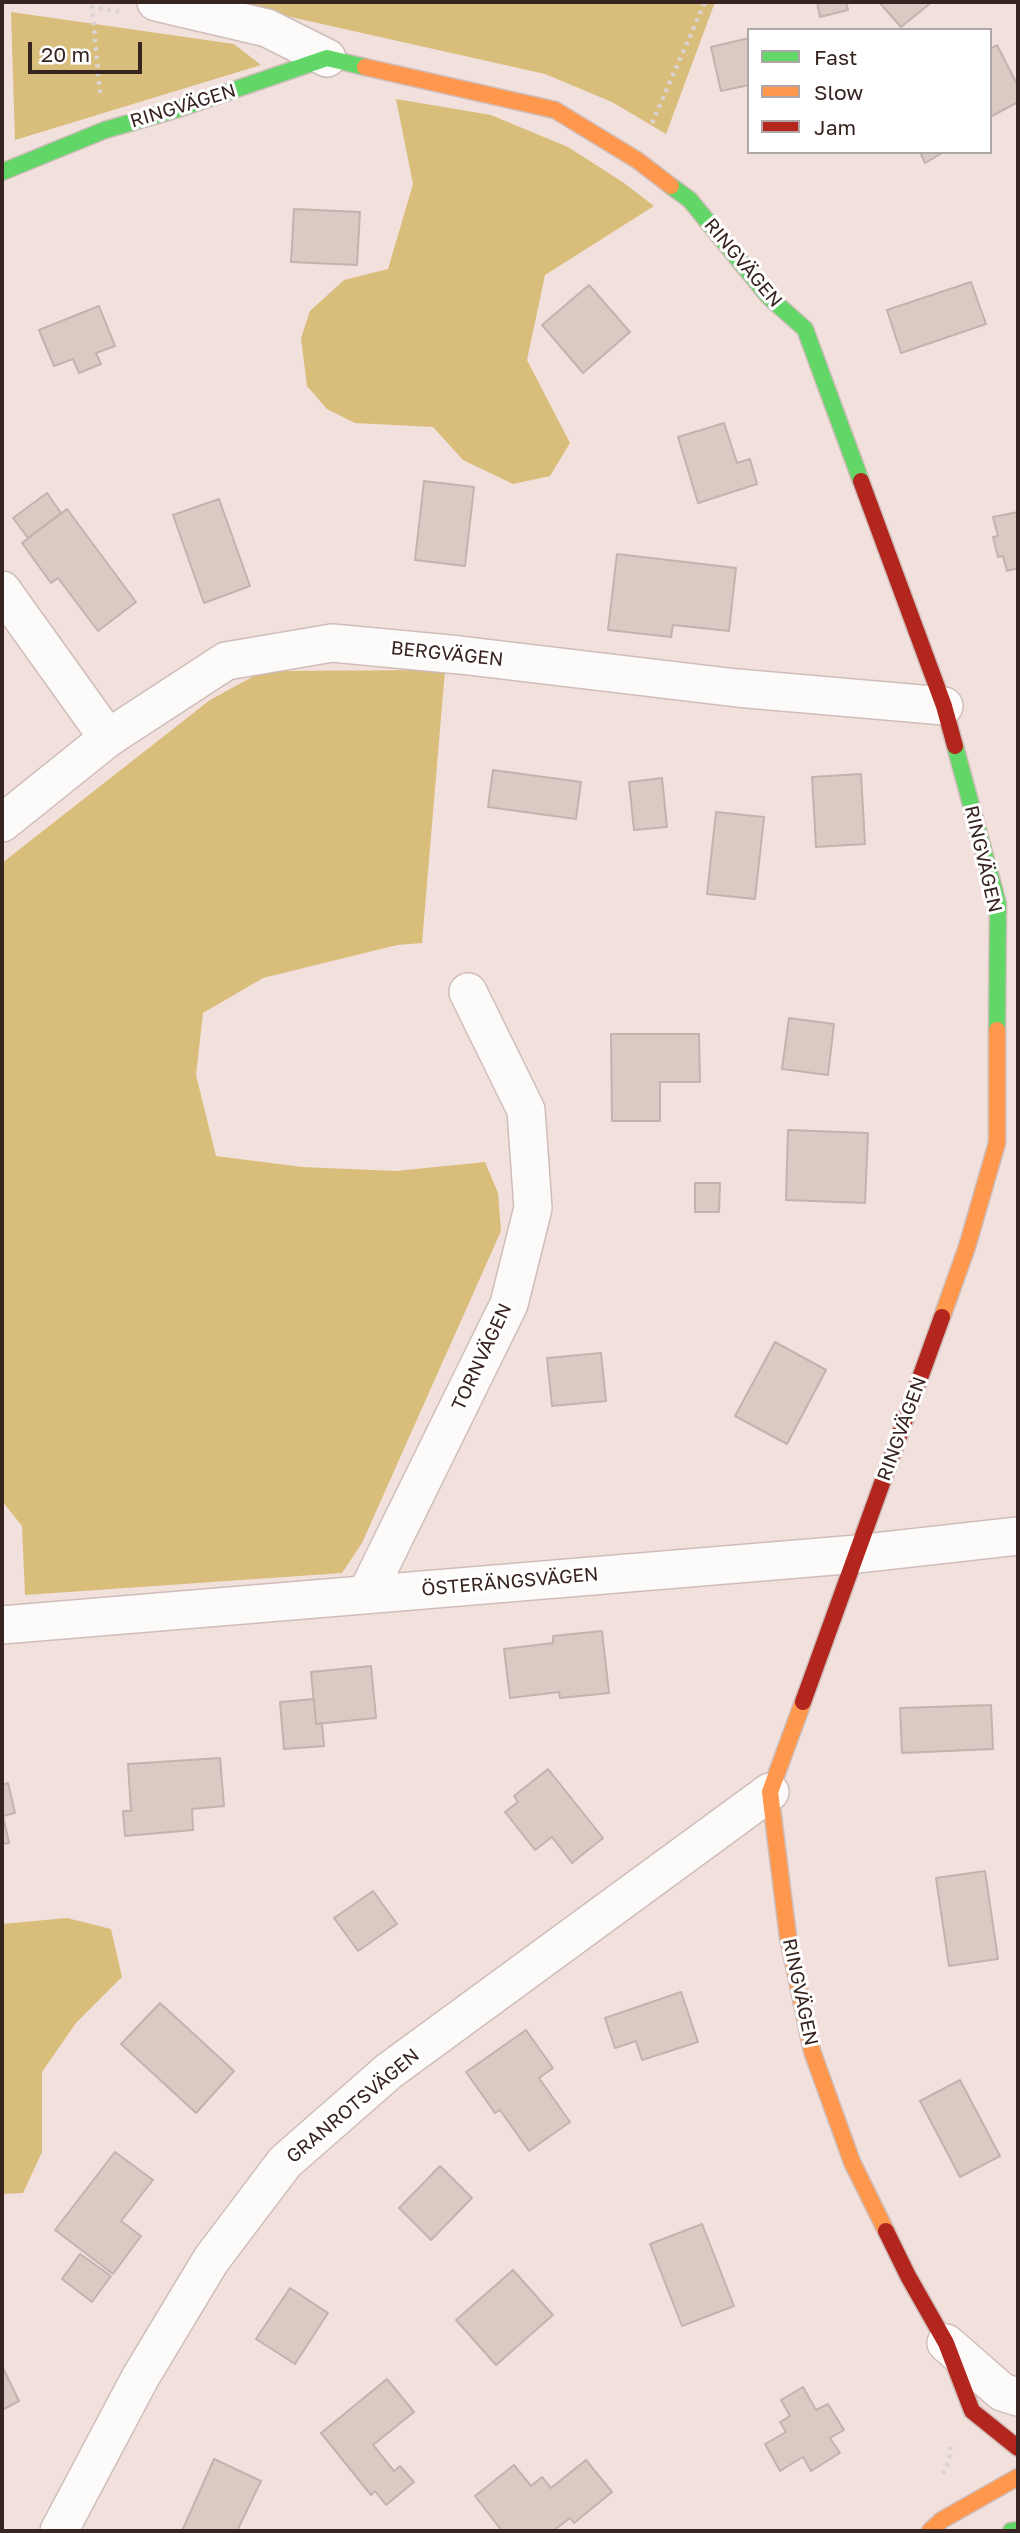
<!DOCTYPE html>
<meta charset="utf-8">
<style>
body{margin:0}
#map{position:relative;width:1020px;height:2533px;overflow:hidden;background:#f2e0dd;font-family:"Golos Text",sans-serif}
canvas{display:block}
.frame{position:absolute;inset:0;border:4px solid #37231f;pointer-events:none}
.legend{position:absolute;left:747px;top:28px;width:245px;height:126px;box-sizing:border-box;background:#fff;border:2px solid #afa7a5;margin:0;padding:9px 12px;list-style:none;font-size:21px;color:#37231f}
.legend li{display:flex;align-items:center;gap:14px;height:35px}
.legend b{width:35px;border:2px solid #afa7a5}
.scale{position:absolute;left:28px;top:42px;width:114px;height:32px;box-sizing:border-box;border:4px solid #37231f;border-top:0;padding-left:9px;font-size:21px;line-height:24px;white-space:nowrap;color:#37231f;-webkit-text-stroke:5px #fff;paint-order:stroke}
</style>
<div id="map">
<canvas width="1020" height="2533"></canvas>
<div class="frame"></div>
<ul class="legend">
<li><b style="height:9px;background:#63d668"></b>Fast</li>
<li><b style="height:9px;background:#ff974d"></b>Slow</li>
<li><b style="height:9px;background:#b3261e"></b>Jam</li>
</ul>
<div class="scale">20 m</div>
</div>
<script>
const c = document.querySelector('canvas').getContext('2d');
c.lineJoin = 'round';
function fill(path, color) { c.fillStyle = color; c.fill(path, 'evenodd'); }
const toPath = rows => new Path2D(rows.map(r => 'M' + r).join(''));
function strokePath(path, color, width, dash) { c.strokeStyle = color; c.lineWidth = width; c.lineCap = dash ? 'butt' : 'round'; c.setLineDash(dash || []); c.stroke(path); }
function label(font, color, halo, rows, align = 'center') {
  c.font = font + ' "Golos Text",sans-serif'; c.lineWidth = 6; c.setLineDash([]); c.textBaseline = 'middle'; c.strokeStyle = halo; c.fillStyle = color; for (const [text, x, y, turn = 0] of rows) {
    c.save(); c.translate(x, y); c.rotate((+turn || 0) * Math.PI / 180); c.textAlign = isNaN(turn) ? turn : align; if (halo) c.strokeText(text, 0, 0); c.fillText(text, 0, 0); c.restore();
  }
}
fill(toPath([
 [224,2,715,2,666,134,612,102,545,74],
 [11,12,234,44,261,65,15,140],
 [396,99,491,115,568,147,624,183,654,206,545,275,527,360,570,443,550,476,513,484,463,460,433,427,355,423,327,409,307,386,301,338,310,311,344,280,388,269,413,184],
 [445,670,422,943,397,945,263,978,203,1013,196,1075,216,1156,302,1167,396,1171,485,1162,498,1193,501,1231,362,1543,342,1573,25,1595,22,1526,2,1501,2,863,210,700,263,671],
 [67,1918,111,1929,122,1977,76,2023,42,2072,42,2152,23,2193,2,2194,2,1924]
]), '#d8bd7b');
const building = toPath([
 [817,2,846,2,848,10,820,17,817,2],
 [879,2,932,2,901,27,879,2],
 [749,38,749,85,721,91,711,47,749,38],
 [997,45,1018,86,1018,102,990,117,990,49,997,45],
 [920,152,944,152,925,163,920,152],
 [294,209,360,212,357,265,291,262,294,209],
 [971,282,986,324,901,353,887,310,971,282],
 [589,285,630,332,583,373,542,325,589,285],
 [99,306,115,346,96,353,101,364,79,373,73,359,54,366,39,330,99,306],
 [724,423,737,463,750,459,757,484,698,503,678,437,724,423],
 [424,481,474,487,465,566,415,560,424,481],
 [47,493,61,513,28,538,13,518,47,493],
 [219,499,250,586,204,603,173,515,219,499],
 [67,509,136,602,98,631,58,578,51,583,22,543,67,509],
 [1018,512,1018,568,1007,571,1003,556,998,557,993,537,998,536,993,517,1018,512],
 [617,554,736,568,729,631,673,625,671,637,608,630,617,554],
 [493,770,581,782,576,819,488,807,493,770],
 [861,774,865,844,816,847,812,777,861,774],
 [662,778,667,827,634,830,629,782,662,778],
 [716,812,764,817,755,899,707,894,716,812],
 [789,1018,834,1024,828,1075,782,1069,789,1018],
 [611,1034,699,1034,700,1082,660,1082,660,1121,612,1121,611,1034],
 [788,1130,868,1133,865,1203,786,1200,788,1130],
 [695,1183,720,1183,719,1212,695,1212,695,1183],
 [775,1342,826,1370,787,1444,735,1416,775,1342],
 [601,1353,606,1401,552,1406,547,1358,601,1353],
 [602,1631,609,1693,560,1698,559,1692,510,1698,504,1649,553,1643,553,1636,602,1631],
 [371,1666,376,1718,316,1724,311,1672,371,1666],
 [314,1699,316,1724,322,1723,324,1746,284,1749,280,1702,314,1699],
 [991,1705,993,1749,902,1753,900,1708,991,1705],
 [220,1758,224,1806,192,1809,193,1830,125,1836,123,1811,131,1811,128,1764,220,1758],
 [548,1769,603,1838,572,1863,552,1837,535,1850,505,1812,518,1802,514,1796,548,1769],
 [8,1783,15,1813,3,1816,9,1843,2,1844,2,1785,8,1783],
 [985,1871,998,1959,949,1966,936,1878,985,1871],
 [373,1891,397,1924,358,1951,334,1918,373,1891],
 [681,1992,698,2042,642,2060,636,2041,615,2048,605,2018,681,1992],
 [160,2003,234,2071,196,2113,121,2044,160,2003],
 [526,2030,553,2068,539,2078,570,2122,529,2151,500,2110,495,2113,466,2072,526,2030],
 [960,2080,1000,2156,960,2177,920,2101,960,2080],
 [115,2152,153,2180,121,2221,141,2236,113,2274,55,2230,115,2152],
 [440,2166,472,2198,431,2240,399,2208,440,2166],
 [702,2224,734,2306,682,2326,650,2244,702,2224],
 [80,2254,111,2276,92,2302,62,2279,80,2254],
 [513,2270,553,2315,496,2365,456,2320,513,2270],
 [290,2288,328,2313,295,2364,256,2339,290,2288],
 [3,2368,19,2401,2,2410,2,2369,3,2368],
 [387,2379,414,2412,373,2445,394,2471,400,2466,414,2482,386,2505,375,2491,371,2495,321,2433,387,2379],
 [803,2387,816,2410,828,2404,844,2430,830,2438,840,2453,811,2471,803,2457,780,2471,765,2444,786,2432,780,2422,790,2416,781,2400,803,2387],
 [214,2459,261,2481,237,2531,182,2531,214,2459],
 [586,2460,612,2492,574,2523,570,2518,553,2531,502,2531,475,2496,514,2465,531,2486,542,2477,551,2488,586,2460]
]);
fill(building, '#dbcac4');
strokePath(building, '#c3b2ad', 2);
const street = toPath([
 [156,2,267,28,327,58],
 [2,590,108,738],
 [2,823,108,738,226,661,332,643,460,655,737,688,944,706],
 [367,1593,509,1304,533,1208,526,1110,468,992],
 [2,1625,857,1554,1018,1536],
 [946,2343,1002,2392,1018,2397],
 [59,2531,140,2378,211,2260,285,2162,389,2071,770,1792]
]);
const fast = toPath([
 [2,172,105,130,181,108,327,58,365,67],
 [671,186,690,200,769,297,805,329,861,481],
 [955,746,998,904,997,1030],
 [1011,2531,1018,2530]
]);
const slow = toPath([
 [365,67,555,110,637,160,671,186],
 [942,1317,967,1247,997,1143,997,1030],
 [803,1702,770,1792,788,1937,812,2051,852,2162,886,2231],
 [930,2531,942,2520,1018,2477]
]);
const jam = toPath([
 [861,481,944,706,955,746],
 [803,1702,942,1317],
 [886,2231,908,2276,946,2343,972,2411,1018,2448]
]);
strokePath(street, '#cfbdba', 40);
strokePath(fast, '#cfbdba', 19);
strokePath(slow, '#cfbdba', 19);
strokePath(jam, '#cfbdba', 19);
strokePath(toPath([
 [100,93,92,7,122,12],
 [652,123,705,2],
 [943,2474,949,2461,951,2442]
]), '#d9d3d2', 4.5, [3.5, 5]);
strokePath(street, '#fdfafa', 37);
strokePath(fast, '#63d668', 16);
strokePath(slow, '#ff974d', 16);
strokePath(jam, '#b3261e', 16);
label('19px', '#37231f', '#fff', [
 ["RINGVÄGEN",183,106,-17],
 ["RINGVÄGEN",743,263,50],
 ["BERGVÄGEN",447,654,6],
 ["RINGVÄGEN",983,859,77],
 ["TORNVÄGEN",482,1357,-65],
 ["RINGVÄGEN",902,1429,-70],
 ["ÖSTERÄNGSVÄGEN",510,1582,-5],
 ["RINGVÄGEN",800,1992,78],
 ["GRANROTSVÄGEN",353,2106,-40]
]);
</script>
